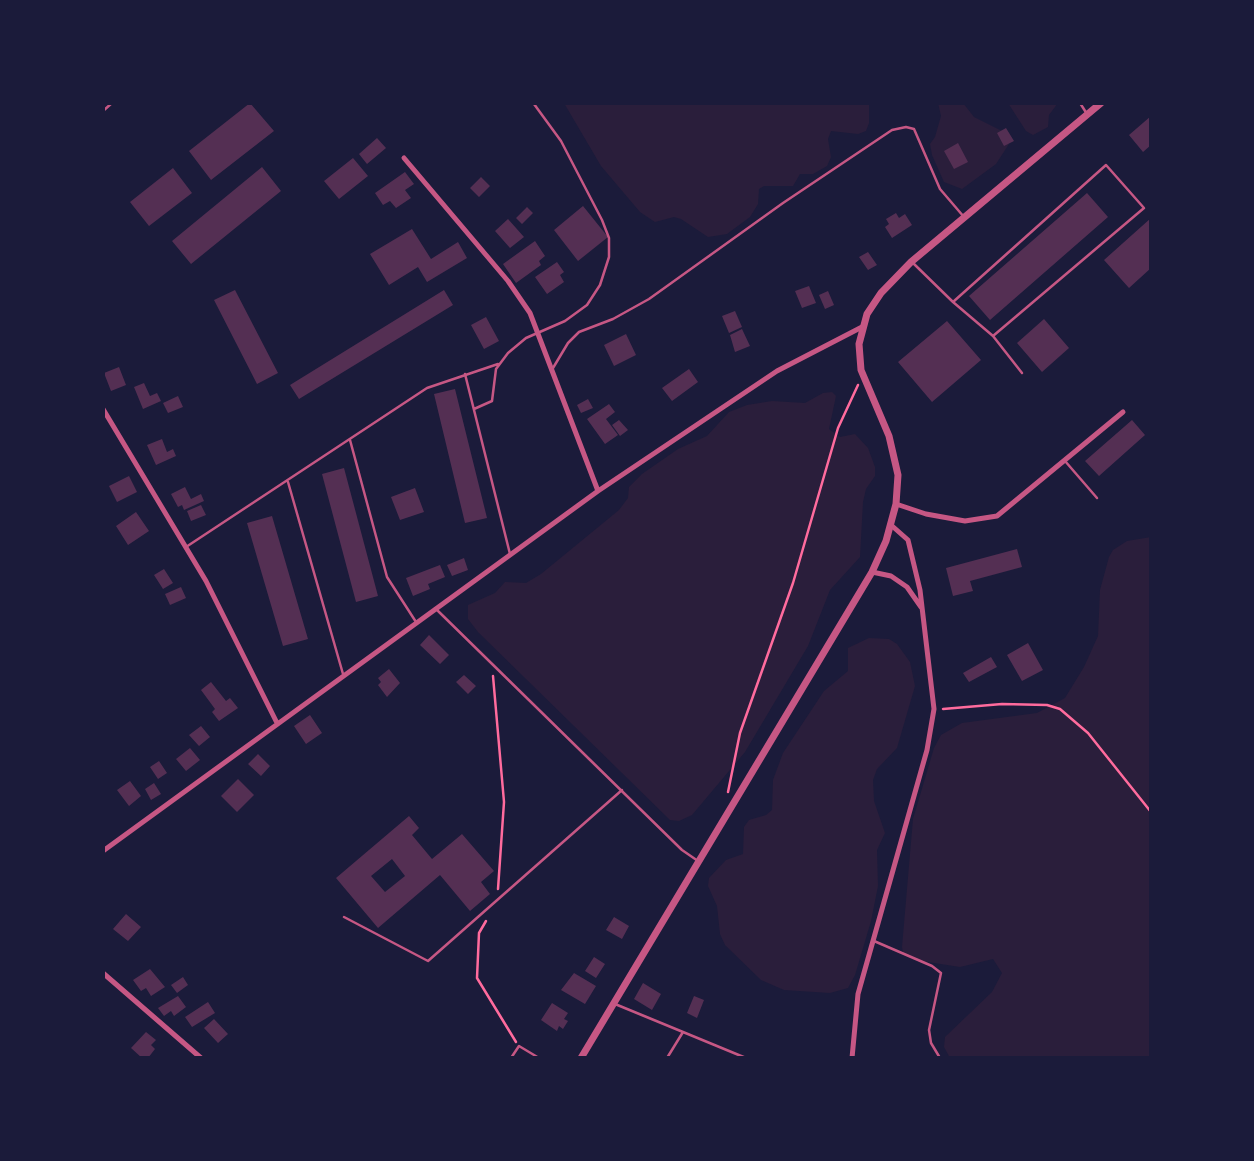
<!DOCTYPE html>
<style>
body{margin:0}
#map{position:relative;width:1254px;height:1161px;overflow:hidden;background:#1b1b3a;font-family:Montserrat,sans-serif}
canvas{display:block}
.frame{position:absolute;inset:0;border:105px solid #1b1b3a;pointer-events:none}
</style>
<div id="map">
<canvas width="1254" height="1161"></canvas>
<div class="frame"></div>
</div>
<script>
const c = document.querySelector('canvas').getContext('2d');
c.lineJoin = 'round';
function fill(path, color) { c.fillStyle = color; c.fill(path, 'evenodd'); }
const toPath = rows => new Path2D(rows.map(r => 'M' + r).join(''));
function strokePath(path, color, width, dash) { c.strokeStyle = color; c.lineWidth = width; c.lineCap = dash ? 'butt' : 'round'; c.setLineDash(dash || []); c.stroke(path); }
fill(toPath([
 [564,103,869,103,869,123,866,131,858,134,831,131,828,139,831,157,827,166,813,174,800,174,793,186,764,186,759,189,758,204,750,217,727,234,708,237,681,219,674,217,655,222,640,212,601,166],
 [938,103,963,103,974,117,1004,132,1009,144,996,164,962,189,944,182,932,155,930,144,935,137,941,116],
 [1008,103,1058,103,1049,115,1048,127,1033,135,1026,131],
 [832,392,836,396,829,429,840,437,855,434,868,448,875,467,875,476,866,489,863,502,860,557,830,590,808,646,745,752,692,815,679,821,670,820,478,632,468,619,468,605,495,593,505,582,526,583,541,574,619,510,628,498,629,487,642,474,678,449,707,436,729,412,747,405,772,401,805,403,823,393],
 [1151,537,1151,1058,950,1058,944,1047,945,1037,992,992,1002,973,993,959,960,967,915,960,903,953,902,947,913,819,934,748,941,735,962,723,1037,713,1065,698,1084,667,1098,636,1100,590,1109,557,1113,550,1127,541],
 [869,638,889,639,897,644,910,662,915,686,897,748,877,769,873,780,874,801,885,833,877,850,878,886,871,921,855,975,848,988,830,993,784,990,761,980,725,945,720,934,717,906,708,886,709,878,726,860,743,854,744,827,749,820,766,815,772,810,773,780,783,753,824,691,848,671,848,648]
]), '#2a1e3b');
fill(toPath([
 [250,103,274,131,211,180,189,151],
 [1151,116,1151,145,1143,152,1129,135],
 [1006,128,1014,141,1004,146,997,133],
 [377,138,386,148,367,164,359,154],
 [958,143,968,162,954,169,944,151],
 [353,158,368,176,339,199,324,181],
 [262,167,281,191,191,264,172,241],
 [173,168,192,193,149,226,130,202],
 [405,172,414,184,405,190,411,198,396,208,390,201,383,205,375,193],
 [481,177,490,186,479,197,470,188],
 [1087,193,1108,217,990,320,969,296],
 [583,206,608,237,578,261,554,230],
 [527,207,533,213,522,224,516,218],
 [896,213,899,218,905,214,912,225,892,238,885,227,889,224,886,219],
 [1151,218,1151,268,1129,288,1104,260],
 [508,219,524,237,510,248,495,231],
 [412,229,431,259,458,242,467,258,427,282,418,267,389,285,370,254],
 [535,241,545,256,539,261,541,265,516,283,503,264],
 [868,252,877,265,868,270,859,257],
 [557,262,564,272,560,275,564,282,547,294,535,277],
 [809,286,816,303,802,308,795,291],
 [235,290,278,373,257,384,214,300],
 [444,290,453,305,299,399,290,385],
 [828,291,834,305,825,309,819,295],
 [735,311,742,327,729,333,722,316],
 [486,317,499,341,484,349,471,325],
 [1044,319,1069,348,1042,372,1017,343],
 [947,321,981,360,932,402,898,362],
 [742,329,750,346,735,352,730,335],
 [626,334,636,355,614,366,604,345],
 [119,367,126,385,111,391,104,373],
 [689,369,698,382,672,401,662,388],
 [144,383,150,396,157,393,161,401,143,409,134,387],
 [455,389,487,518,465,523,434,394],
 [178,396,183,407,168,413,163,403],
 [588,399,593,408,581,413,577,405],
 [609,404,615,412,606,419,618,435,605,444,587,419],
 [619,420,628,430,620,436,612,425],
 [1132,420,1145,435,1099,476,1085,461],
 [162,439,167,452,173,449,176,456,156,465,147,445],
 [344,468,378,596,356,602,322,474],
 [129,476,137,492,117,502,109,486],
 [185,487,191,499,201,494,204,501,184,510,182,505,178,507,171,494],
 [415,488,424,512,400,520,391,497],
 [201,505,206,515,191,521,187,511],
 [136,512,149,531,128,545,116,526],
 [272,516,308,639,283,646,247,523],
 [1017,549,1022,567,970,581,973,591,953,596,946,568],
 [464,558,468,570,452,576,447,565],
 [440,565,445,577,428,584,430,589,413,596,406,578],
 [164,569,173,583,163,589,154,575],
 [181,587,186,598,170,605,165,594],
 [429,635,449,655,440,664,420,645],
 [1028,643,1043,670,1022,681,1007,655],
 [991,657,997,667,969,682,963,673],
 [389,669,400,683,387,697,378,685,381,682,378,678],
 [464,675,476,686,468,694,456,682],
 [211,682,226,701,230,698,238,708,219,721,212,712,215,709,201,690],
 [310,715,322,733,306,744,294,726],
 [201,726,210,737,199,746,189,735],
 [190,748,200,760,186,771,176,759],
 [258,754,270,766,261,776,248,764],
 [159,761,167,773,158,779,150,767],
 [238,779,254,795,237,812,221,796],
 [130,781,141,796,129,806,117,790],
 [154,783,161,794,151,800,145,789],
 [409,816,419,828,412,835,432,859,462,834,494,871,481,882,490,894,470,911,440,875,378,928,336,878],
 [392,859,405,876,385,892,371,876],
 [126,914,141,927,128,941,113,929],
 [614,917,629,926,622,939,606,930],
 [594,957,605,964,596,978,585,971],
 [150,969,165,987,151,996,146,988,141,991,133,980],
 [574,973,596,986,585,1004,561,990],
 [183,977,188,985,177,993,171,985],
 [643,983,661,994,652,1010,634,999],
 [178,996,186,1007,174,1016,171,1011,164,1016,158,1008],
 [694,996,704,1000,697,1018,687,1013],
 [208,1002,215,1013,192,1027,185,1017],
 [552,1003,568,1013,564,1019,568,1021,563,1029,559,1026,557,1031,541,1020],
 [214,1019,228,1034,218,1043,204,1028],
 [146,1032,156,1040,151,1045,155,1049,148,1058,142,1058,131,1048]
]), '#542f53');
strokePath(toPath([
 [493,676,504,802,498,889],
 [943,709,1002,704,1047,705,1060,709,1088,733,1151,812],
 [728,792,740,733,793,583,838,428,858,385],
 [486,921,479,933,477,978,516,1042]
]), '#ff6b9d', 2.5);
strokePath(toPath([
 [1080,103,1087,114],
 [103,111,112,103],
 [913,263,953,302,1106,165,1144,208,993,336],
 [953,302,993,336,1022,373],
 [553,368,568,343,579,332,613,319,649,299,783,203,892,130,906,127,914,129,940,189,964,217],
 [465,374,510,554],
 [474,409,492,401,496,369,508,353,526,338,565,321,587,305,600,285,609,257,609,238,602,220,561,141,534,104],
 [350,440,387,577,416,622],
 [1065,461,1097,498],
 [288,482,343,674],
 [186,547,427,388,498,364],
 [436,609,682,850,698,861],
 [344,917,428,961,622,790],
 [874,941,932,966,941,973,929,1030,931,1043,940,1058],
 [615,1004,683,1032],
 [511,1058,519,1046,539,1058],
 [667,1058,683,1032,746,1058]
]), '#c65784', 2.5);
strokePath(toPath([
 [404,158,508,281,530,313,598,491],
 [103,409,206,581,277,723],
 [896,504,926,514,965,521,997,516,1123,412],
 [872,572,891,576,907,587,921,607],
 [103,851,598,491,777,371,862,327],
 [103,973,201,1058],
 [852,1058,858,994,927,750,934,709,920,590,908,540,891,525]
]), '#c65784', 5);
strokePath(toPath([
 [581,1058,872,572,886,541,896,504,898,475,889,436,861,370,859,344,867,314,881,293,911,262,1101,103]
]), '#c65784', 7);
</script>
